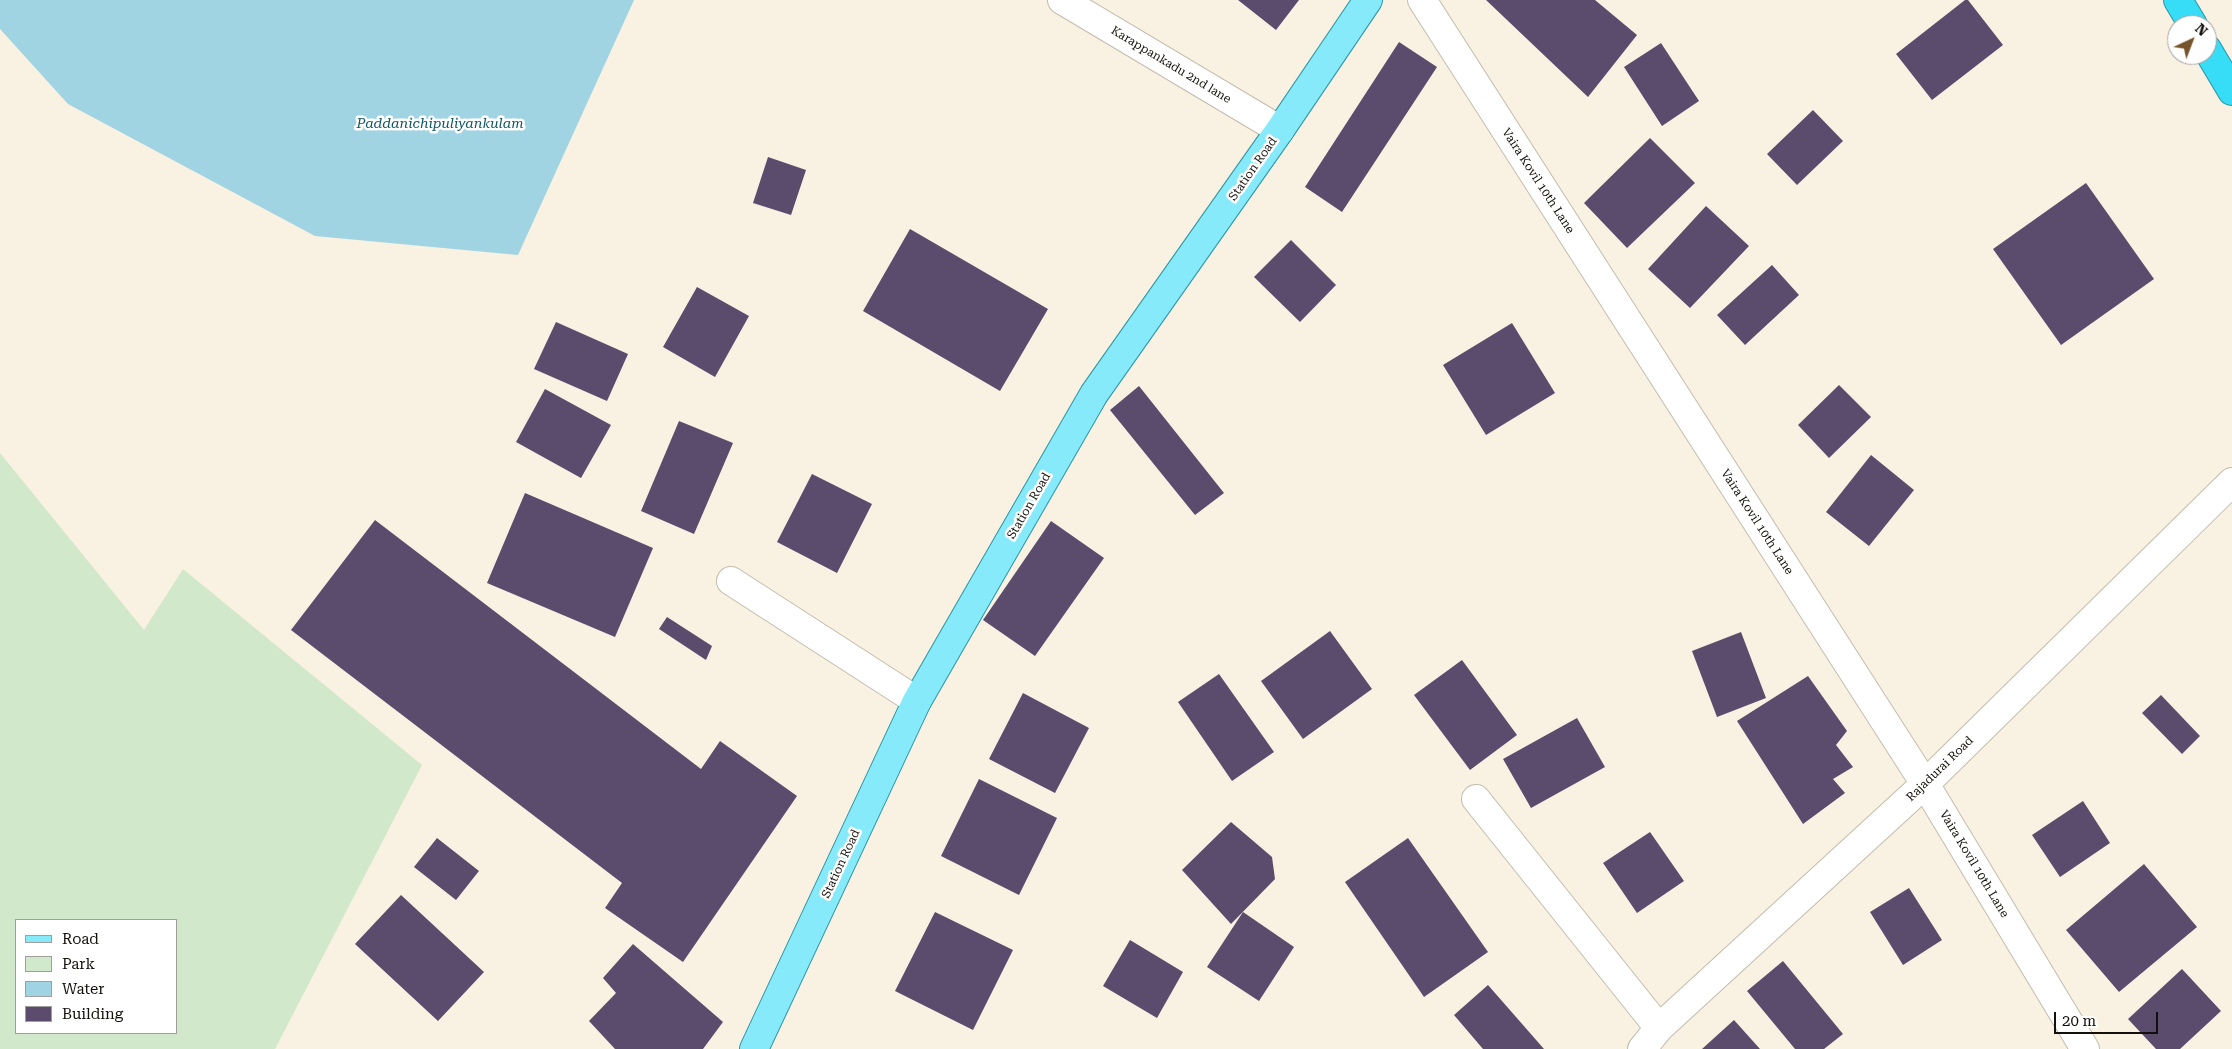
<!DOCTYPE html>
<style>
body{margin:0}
#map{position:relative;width:2232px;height:1049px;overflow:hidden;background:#f9f1e1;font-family:"Roboto Serif",serif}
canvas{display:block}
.legend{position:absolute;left:15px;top:919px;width:162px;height:115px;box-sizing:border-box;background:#fff;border:1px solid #a19f9d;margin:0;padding:6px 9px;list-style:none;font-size:15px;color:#13100b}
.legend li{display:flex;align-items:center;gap:10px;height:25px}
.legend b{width:25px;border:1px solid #a19f9d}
.north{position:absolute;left:2167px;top:15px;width:50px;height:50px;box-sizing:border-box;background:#fff;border:1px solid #a19f9d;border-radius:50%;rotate:43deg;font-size:14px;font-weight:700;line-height:20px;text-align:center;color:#13100b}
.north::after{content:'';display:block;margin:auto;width:18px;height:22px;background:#75532b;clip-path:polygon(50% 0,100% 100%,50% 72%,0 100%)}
.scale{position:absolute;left:2054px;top:1012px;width:104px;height:22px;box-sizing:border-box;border:2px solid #13100b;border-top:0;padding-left:6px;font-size:15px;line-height:18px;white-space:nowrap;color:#13100b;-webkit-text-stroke:4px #fff;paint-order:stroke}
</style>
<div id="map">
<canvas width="2232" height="1049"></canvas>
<ul class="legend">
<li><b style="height:6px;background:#87eafa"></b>Road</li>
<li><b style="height:14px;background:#d2e8ca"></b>Park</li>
<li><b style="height:14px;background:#a0d4e2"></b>Water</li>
<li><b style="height:14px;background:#5b4b6c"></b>Building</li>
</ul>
<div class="north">N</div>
<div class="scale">20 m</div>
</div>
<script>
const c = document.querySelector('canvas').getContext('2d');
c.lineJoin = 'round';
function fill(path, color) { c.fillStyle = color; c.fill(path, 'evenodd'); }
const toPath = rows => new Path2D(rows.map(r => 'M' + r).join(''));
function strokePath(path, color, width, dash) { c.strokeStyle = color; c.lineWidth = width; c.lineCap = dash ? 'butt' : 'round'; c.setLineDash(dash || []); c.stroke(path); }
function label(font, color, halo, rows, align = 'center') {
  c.font = font + ' "Roboto Serif",serif'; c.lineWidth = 5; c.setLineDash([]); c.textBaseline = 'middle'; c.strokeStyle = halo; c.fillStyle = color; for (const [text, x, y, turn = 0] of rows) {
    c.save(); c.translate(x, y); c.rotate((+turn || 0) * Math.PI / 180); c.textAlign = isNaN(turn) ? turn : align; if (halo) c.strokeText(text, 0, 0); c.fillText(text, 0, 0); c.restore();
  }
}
fill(toPath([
 [0,453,144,630,183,569,422,765,275,1049,0,1049],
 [16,920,176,920,176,1033,16,1033]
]), '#d2e8ca');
fill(toPath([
 [0,0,634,0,518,255,315,236,68,104,0,29]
]), '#a0d4e2');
fill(toPath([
 [1238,0,1299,0,1276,30],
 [1486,0,1595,0,1637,35,1588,97],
 [1965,0,1968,0,2003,45,1932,100,1896,54],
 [1399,42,1437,67,1342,212,1305,187],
 [1661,43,1699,101,1662,126,1624,67],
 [1813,110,1843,141,1797,185,1767,154],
 [1650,138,1695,183,1627,248,1584,203],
 [768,157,806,170,791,215,753,203],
 [2086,183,2154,279,2061,345,1993,249],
 [1706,206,1749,246,1690,308,1648,269],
 [910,229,1048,309,1000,391,863,311],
 [1291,240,1336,285,1300,322,1254,277],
 [1772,265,1799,295,1745,345,1717,315],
 [697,287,749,316,715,377,663,347],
 [556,322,628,354,607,401,534,369],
 [1512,323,1555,393,1486,435,1443,365],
 [1839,385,1871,417,1829,458,1798,425],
 [1139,386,1224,493,1195,515,1110,410],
 [545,389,611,425,581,478,516,442],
 [679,421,733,443,694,534,641,511],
 [1871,455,1914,490,1869,546,1826,512],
 [812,474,872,504,837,573,777,542],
 [525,493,653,548,615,637,487,583],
 [375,520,701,769,720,741,797,796,683,962,605,908,622,883,291,630],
 [1051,521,1104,558,1035,656,983,620],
 [667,617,712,646,706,660,659,629],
 [1330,631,1372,689,1303,739,1261,681],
 [1741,632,1766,698,1717,717,1692,651],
 [1462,660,1517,735,1470,770,1414,695],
 [1219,674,1274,752,1232,781,1178,702],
 [1808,676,1847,731,1836,745,1853,767,1833,779,1845,793,1803,824,1737,721],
 [1023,693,1089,728,1055,793,989,759],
 [2161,695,2200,736,2182,754,2142,713],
 [1577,718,1605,767,1531,808,1503,759],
 [979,779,1057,818,1019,895,941,856],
 [2083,801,2110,843,2060,877,2032,835],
 [1231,822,1272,857,1275,879,1231,924,1182,870],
 [1650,832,1684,881,1637,913,1603,863],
 [437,838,479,871,456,900,414,867],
 [1408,838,1488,952,1424,997,1345,882],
 [2144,864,2197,927,2119,992,2066,930],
 [1909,888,1942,940,1903,965,1870,912],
 [401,895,484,972,438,1021,355,944],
 [935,912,1013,950,973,1030,895,991],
 [1243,912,1294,947,1259,1001,1207,967],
 [1130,940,1183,972,1157,1018,1103,986],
 [633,944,723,1022,703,1049,615,1049,589,1021,616,993,603,978],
 [1783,961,1843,1034,1824,1049,1795,1049,1747,991],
 [2182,969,2221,1011,2180,1049,2156,1049,2128,1019],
 [1488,985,1544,1049,1483,1049,1454,1015],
 [1734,1020,1760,1049,1702,1049]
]), '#5b4b6c');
const minor = toPath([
 [1062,0,1280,130],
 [1422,0,1925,784,2085,1049],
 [731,581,917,701],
 [1476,799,1659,1028],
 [1642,1049,1659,1028,1925,784,2232,482]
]);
const major = toPath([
 [754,1049,917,701,1094,394,1280,130,1368,0]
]);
const highway = toPath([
 [2178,0,2193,25],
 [2207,49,2232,91]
]);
strokePath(minor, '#c4bcad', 30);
strokePath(major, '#2a95a4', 30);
strokePath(highway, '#2a95a4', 30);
strokePath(minor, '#fff', 28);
strokePath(major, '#87eafa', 28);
strokePath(highway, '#37dcf6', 28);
label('12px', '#13100b', '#fff', [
 ["Karappankadu 2nd lane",1171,65,31],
 ["Station Road",1253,169,-55],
 ["Vaira Kovil 10th Lane",1538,181,57],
 ["Station Road",1029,506,-60],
 ["Vaira Kovil 10th Lane",1757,522,57],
 ["Rajadurai Road",1940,769,-44],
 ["Station Road",841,864,-65],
 ["Vaira Kovil 10th Lane",1974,864,59]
]);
label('italic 14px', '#0d5664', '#fff', [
 ["Paddanichipuliyankulam",440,124]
]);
</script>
